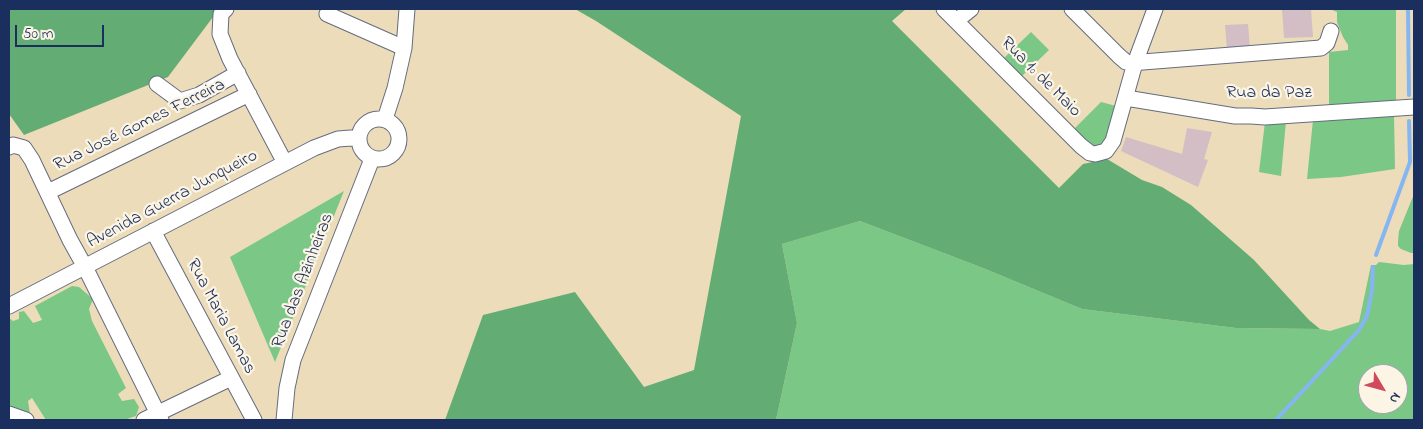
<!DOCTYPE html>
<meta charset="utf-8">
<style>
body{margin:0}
#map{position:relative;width:1423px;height:429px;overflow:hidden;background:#eddcb9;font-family:"Indie Flower",sans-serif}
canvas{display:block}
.frame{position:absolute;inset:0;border:10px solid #1b2f5e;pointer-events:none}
.north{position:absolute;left:1358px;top:364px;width:50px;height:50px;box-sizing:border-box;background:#fcf5e5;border:1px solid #a2a6af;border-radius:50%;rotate:127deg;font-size:14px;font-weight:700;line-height:20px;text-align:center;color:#1b2f5e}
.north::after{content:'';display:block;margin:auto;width:18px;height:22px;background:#d1495b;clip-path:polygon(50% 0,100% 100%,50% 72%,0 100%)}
.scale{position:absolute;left:15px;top:25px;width:89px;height:22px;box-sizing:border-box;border:2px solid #1b2f5e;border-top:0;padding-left:6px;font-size:15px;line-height:18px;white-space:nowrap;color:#1b2f5e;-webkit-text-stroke:4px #fcf5e5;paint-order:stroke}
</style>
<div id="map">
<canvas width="1423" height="429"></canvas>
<div class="frame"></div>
<div class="north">N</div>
<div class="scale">50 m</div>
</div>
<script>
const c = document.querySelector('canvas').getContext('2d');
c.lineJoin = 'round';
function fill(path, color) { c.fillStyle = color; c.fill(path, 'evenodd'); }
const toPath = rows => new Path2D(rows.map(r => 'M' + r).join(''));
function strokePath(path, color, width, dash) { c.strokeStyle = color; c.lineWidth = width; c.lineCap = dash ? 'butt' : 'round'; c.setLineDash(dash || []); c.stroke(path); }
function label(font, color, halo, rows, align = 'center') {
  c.font = font + ' "Indie Flower",sans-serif'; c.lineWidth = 4.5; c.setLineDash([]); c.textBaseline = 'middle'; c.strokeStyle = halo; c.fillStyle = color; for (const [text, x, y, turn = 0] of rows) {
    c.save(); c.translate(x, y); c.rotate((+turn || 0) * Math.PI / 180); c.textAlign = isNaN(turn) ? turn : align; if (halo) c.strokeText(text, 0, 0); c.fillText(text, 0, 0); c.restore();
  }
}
fill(toPath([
 [1282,9,1311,9,1313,37,1284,38],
 [1248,24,1250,48,1227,50,1225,25],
 [1187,128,1212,132,1204,159,1208,160,1198,187,1121,151,1126,137,1182,154]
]), '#d2bec4');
fill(toPath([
 [1330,9,1396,9,1396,103,1329,108,1329,52,1348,50,1348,45,1343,37,1337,22,1337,12],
 [1031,32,1049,50,1022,76,1004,58],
 [1101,102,1116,106,1106,141,1098,146,1092,146,1074,129],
 [1394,114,1395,169,1341,177,1307,179,1313,120],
 [1286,121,1281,176,1259,172,1265,122],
 [344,191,275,362,230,257],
 [1414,194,1414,253,1411,253,1401,249,1398,246,1398,241,1399,231],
 [860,221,983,268,1082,309,1236,328,1320,329,1330,331,1359,322,1371,265,1376,265,1379,262,1404,265,1414,264,1414,420,776,420,797,323,782,244],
 [1368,374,1398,374,1398,404,1368,404],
 [72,286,79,287,93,299,89,309,92,321,126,388,118,394,122,401,134,399,139,407,136,416,124,420,46,420,32,398,28,401,30,414,9,406,9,318,13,321,19,319,19,312,24,311,33,323,42,320,35,306]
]), '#7ac786');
fill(toPath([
 [9,9,219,9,168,77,24,135,9,114],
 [575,9,906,9,892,21,1059,188,1083,164,1107,159,1142,180,1162,187,1191,205,1254,260,1309,320,1320,329,1236,328,1082,309,983,268,860,221,782,244,797,323,776,420,445,420,483,315,575,292,644,387,694,370,741,116,596,21]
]), '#63ac73');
strokePath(toPath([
 [1408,9,1409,95],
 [1376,255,1410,162,1409,121],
 [1276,420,1359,330,1367,316,1372,290,1373,267]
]), '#86b6f2', 4);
const minor = toPath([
 [226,9,221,14,220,34,230,59,285,163],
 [944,9,1081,146,1090,153,1095,154,1106,151,1113,141,1135,63,1155,9],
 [1072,9,1119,56,1126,62,1130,63,1321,48,1327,43,1331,31],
 [327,14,404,48],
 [956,21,971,9],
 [157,84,180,101,199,95,238,73],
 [1126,98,1235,116,1251,116,1265,117,1414,107],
 '359 139a20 20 0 1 1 40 0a20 20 0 1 1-40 0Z',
 [385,119,395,88,404,48,407,9],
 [9,147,13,145,24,148,32,160,70,240,85,267,161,420],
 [48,192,249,94],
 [153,231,254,420],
 [9,306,314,148,338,139,351,138,359,139],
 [9,414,26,420],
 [144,420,231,378],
 [284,420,287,388,293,360,372,159]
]);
strokePath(minor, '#646c7e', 17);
strokePath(minor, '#fff', 15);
label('18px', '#1b2f5e', '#fcf5e5', [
 ["Rua 1º de Maio",1040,78,45],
 ["Rua da Paz",1269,94],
 ["Rua José Gomes Ferreira",140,126,-26],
 ["Avenida Guerra Junqueiro",173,200,-28],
 ["Rua das Azinheiras",304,281,-69],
 ["Rua Maria Lamas",220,317,62]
]);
</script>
